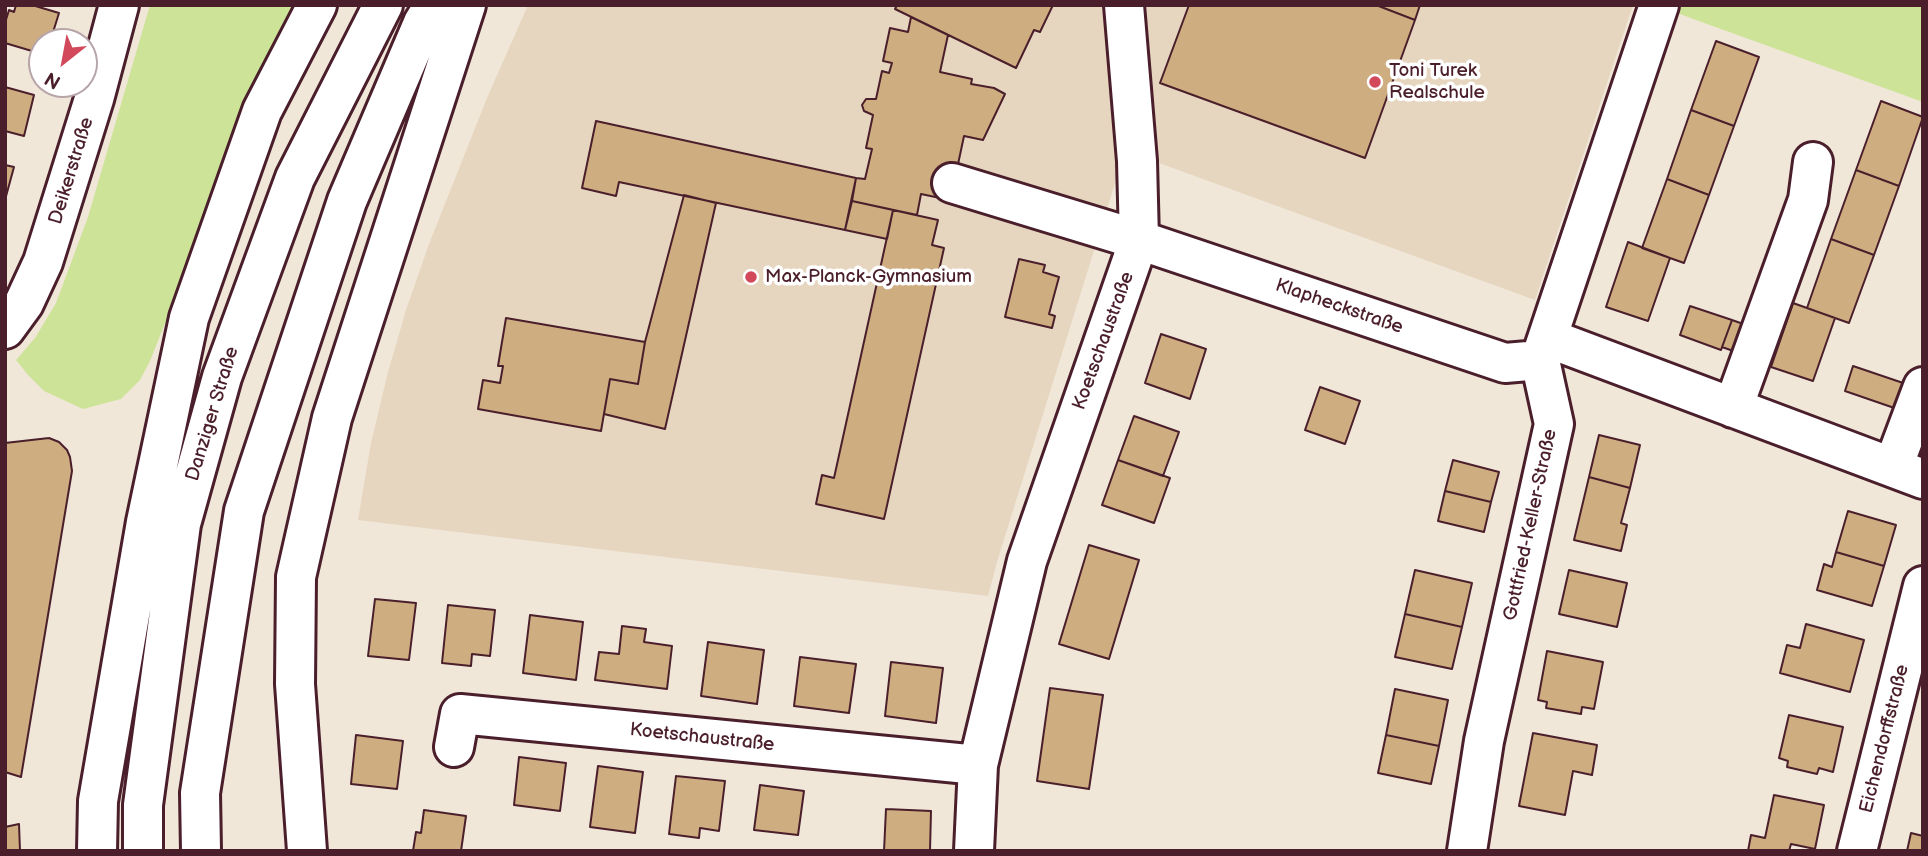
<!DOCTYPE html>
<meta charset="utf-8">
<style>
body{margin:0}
#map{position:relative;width:1928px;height:856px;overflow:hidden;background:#f0e7d9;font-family:"Balsamiq Sans",sans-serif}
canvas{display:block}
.frame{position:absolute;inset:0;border:7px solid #4a1f2b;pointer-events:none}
.north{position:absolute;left:28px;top:28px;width:70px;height:70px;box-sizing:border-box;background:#fff;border:2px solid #b7a5aa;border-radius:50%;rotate:211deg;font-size:19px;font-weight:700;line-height:28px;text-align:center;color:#4a1f2b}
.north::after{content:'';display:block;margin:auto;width:24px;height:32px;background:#d1495b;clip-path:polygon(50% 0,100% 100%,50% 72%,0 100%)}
</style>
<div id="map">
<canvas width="1928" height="856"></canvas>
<div class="frame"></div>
<div class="north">N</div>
</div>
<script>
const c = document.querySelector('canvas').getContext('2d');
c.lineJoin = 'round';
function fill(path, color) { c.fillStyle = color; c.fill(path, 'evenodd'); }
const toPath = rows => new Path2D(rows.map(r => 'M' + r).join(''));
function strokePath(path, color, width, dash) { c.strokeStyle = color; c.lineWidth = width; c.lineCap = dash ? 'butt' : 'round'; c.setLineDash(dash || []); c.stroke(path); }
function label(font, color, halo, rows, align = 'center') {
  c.font = font + ' "Balsamiq Sans",sans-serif'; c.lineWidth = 7; c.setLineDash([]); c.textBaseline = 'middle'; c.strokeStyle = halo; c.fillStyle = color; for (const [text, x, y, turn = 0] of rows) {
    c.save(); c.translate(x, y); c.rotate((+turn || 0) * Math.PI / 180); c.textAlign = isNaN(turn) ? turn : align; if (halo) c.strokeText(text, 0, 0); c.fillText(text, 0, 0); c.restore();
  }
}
fill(toPath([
 [528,5,1111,5,1125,151,997,562,988,596,358,520,371,443,388,372,406,310,429,244,487,98],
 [1135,5,1633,5,1535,300,1148,159]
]), '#e6d6bf');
fill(toPath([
 [150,5,300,5,271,56,150,361,140,380,121,399,83,409,44,391,28,375,16,360,35,338,56,303,88,217],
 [1656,5,1923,5,1923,102,1696,20]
]), '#cde398');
const building = toPath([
 [16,5,32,5,59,13,50,42,42,42,42,54,5,43,5,23,9,10,14,12,16,5],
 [897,5,1053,5,1040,32,1034,30,1016,68,895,9,897,5],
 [1189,5,1376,5,1415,20,1365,158,1160,83,1189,5],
 [1376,5,1420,5,1415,20,1376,5],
 [911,17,948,35,940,72,972,79,971,84,994,88,1005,94,983,140,964,136,957,169,946,166,940,198,921,194,917,215,852,201,856,178,865,179,872,149,866,148,873,115,864,111,862,105,866,99,876,99,882,71,889,73,892,63,883,61,890,28,908,32,911,17],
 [1716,41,1759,57,1734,126,1691,110,1716,41],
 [5,87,34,95,24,136,5,131,5,87],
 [1881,101,1923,117,1899,186,1856,170,1881,101],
 [1691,110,1734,126,1709,195,1667,179,1691,110],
 [596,121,856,178,845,230,619,182,616,196,582,188,596,121],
 [5,165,14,167,5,200,5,165],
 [1856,170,1899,186,1874,255,1831,239,1856,170],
 [1667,179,1709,195,1684,263,1642,248,1667,179],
 [684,195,716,203,665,429,604,414,610,379,638,384,645,342,684,195],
 [852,201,893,210,887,239,845,230,852,201],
 [893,210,938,220,932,245,944,248,884,519,816,504,822,475,834,478,893,210],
 [1831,239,1874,255,1849,323,1807,308,1831,239],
 [1628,242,1670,258,1648,321,1606,307,1628,242],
 [1019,259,1045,265,1043,272,1059,277,1049,314,1055,316,1052,328,1005,317,1019,259],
 [1793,303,1835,318,1813,381,1771,367,1793,303],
 [1690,306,1732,320,1721,350,1680,335,1690,306],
 [506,318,645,342,638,384,610,379,601,431,478,409,483,380,500,383,503,366,498,366,506,318],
 [1732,320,1746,325,1736,352,1722,347,1732,320],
 [1161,334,1206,349,1190,399,1145,383,1161,334],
 [1853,366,1912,386,1903,411,1845,391,1853,366],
 [1320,387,1360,401,1345,444,1305,430,1320,387],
 [1134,416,1179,432,1163,476,1118,460,1134,416],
 [1599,435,1640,445,1630,488,1589,477,1599,435],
 [49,438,59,442,67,450,70,457,72,471,21,777,5,772,5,443,49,438],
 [1118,460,1170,478,1154,523,1102,505,1118,460],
 [1453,460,1499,472,1491,502,1445,491,1453,460],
 [1589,477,1630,488,1621,523,1627,525,1621,551,1574,540,1589,477],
 [1445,491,1491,502,1484,532,1438,521,1445,491],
 [1848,511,1896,525,1884,566,1836,552,1848,511],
 [1089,545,1139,560,1109,659,1059,644,1089,545],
 [1836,552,1884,566,1872,606,1817,590,1824,564,1832,567,1836,552],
 [1415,570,1472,583,1462,627,1405,614,1415,570],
 [1569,570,1627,583,1617,627,1559,614,1569,570],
 [375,599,416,603,409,660,368,656,375,599],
 [448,605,495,610,490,656,472,654,471,666,442,663,448,605],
 [1405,614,1462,627,1452,669,1395,657,1405,614],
 [530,615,583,622,576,680,523,673,530,615],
 [1806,624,1864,640,1850,692,1780,673,1787,645,1800,648,1806,624],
 [622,626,646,629,644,642,672,646,667,689,595,680,599,652,619,654,622,626],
 [708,642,764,650,757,704,701,696,708,642],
 [1547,651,1603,662,1594,709,1582,707,1581,714,1546,708,1547,702,1538,700,1547,651],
 [800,657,856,664,849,713,794,706,800,657],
 [891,662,943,668,936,723,885,716,891,662],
 [1050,688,1103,695,1089,789,1037,781,1050,688],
 [1395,689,1448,700,1439,746,1386,735,1395,689],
 [1789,715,1843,727,1833,772,1819,768,1817,774,1787,767,1788,761,1779,758,1789,715],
 [1533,733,1597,745,1592,775,1573,771,1565,815,1519,806,1533,733],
 [356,735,403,741,397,789,351,784,356,735],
 [1386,735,1439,746,1431,784,1378,773,1386,735],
 [519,757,566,763,560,811,514,805,519,757],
 [598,766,643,772,635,833,590,827,598,766],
 [676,776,725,781,719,831,700,828,699,838,669,834,676,776],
 [760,785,804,791,798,835,754,830,760,785],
 [1774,795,1824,805,1815,849,1791,844,1789,851,1748,851,1751,835,1765,838,1774,795],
 [886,809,931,811,930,851,884,851,886,809],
 [424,810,466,816,461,851,413,851,416,832,421,833,424,810],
 [19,824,20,851,5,851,5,827,19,824],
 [1911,833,1923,836,1923,851,1907,851,1911,833]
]);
fill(building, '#ceae81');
strokePath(building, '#4a1f2b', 2);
const minor = toPath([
 [952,183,1139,240,1505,363,1540,360],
 [5,329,24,303,43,262,94,99,119,5],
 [1548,338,1923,479],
 [1733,408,1808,200,1813,162],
 [1893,467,1923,387],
 [454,747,460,714,978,765],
 [974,851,978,765,1027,561,1139,240,1137,161,1124,5],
 [1467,851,1484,741,1554,424,1540,360,1659,5],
 [1857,851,1923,586]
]);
const highway = toPath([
 [97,851,98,801,146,522,189,318,262,111,317,5],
 [143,851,143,805,181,524,222,377,295,178,383,5],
 [201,851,200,793,244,511,347,201,423,23,434,5],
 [307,851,295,684,296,577,332,418,466,5]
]);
strokePath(minor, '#4a1f2b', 44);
strokePath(highway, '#4a1f2b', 44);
strokePath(minor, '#fff', 38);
strokePath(highway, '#fff', 38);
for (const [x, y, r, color] of [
 [1375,82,7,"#d1495b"],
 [751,277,7,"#d1495b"]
]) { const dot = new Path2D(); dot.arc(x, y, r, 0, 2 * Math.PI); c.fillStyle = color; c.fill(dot); strokePath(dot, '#fff', 2.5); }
label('19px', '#4a1f2b', '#fff', [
 ["Toni Turek",1389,71],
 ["Realschule",1389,93],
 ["Max-Planck-Gymnasium",765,277]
], 'left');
label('19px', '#4a1f2b', '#fff', [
 ["Deikerstraße",72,171,-73],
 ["Klapheckstraße",1339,307,19],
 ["Koetschaustraße",1104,341,-70],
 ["Danziger Straße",213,414,-73],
 ["Gottfried-Keller-Straße",1531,525,-78],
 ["Koetschaustraße",702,738,6],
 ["Eichendorffstraße",1885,739,-76]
]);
</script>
